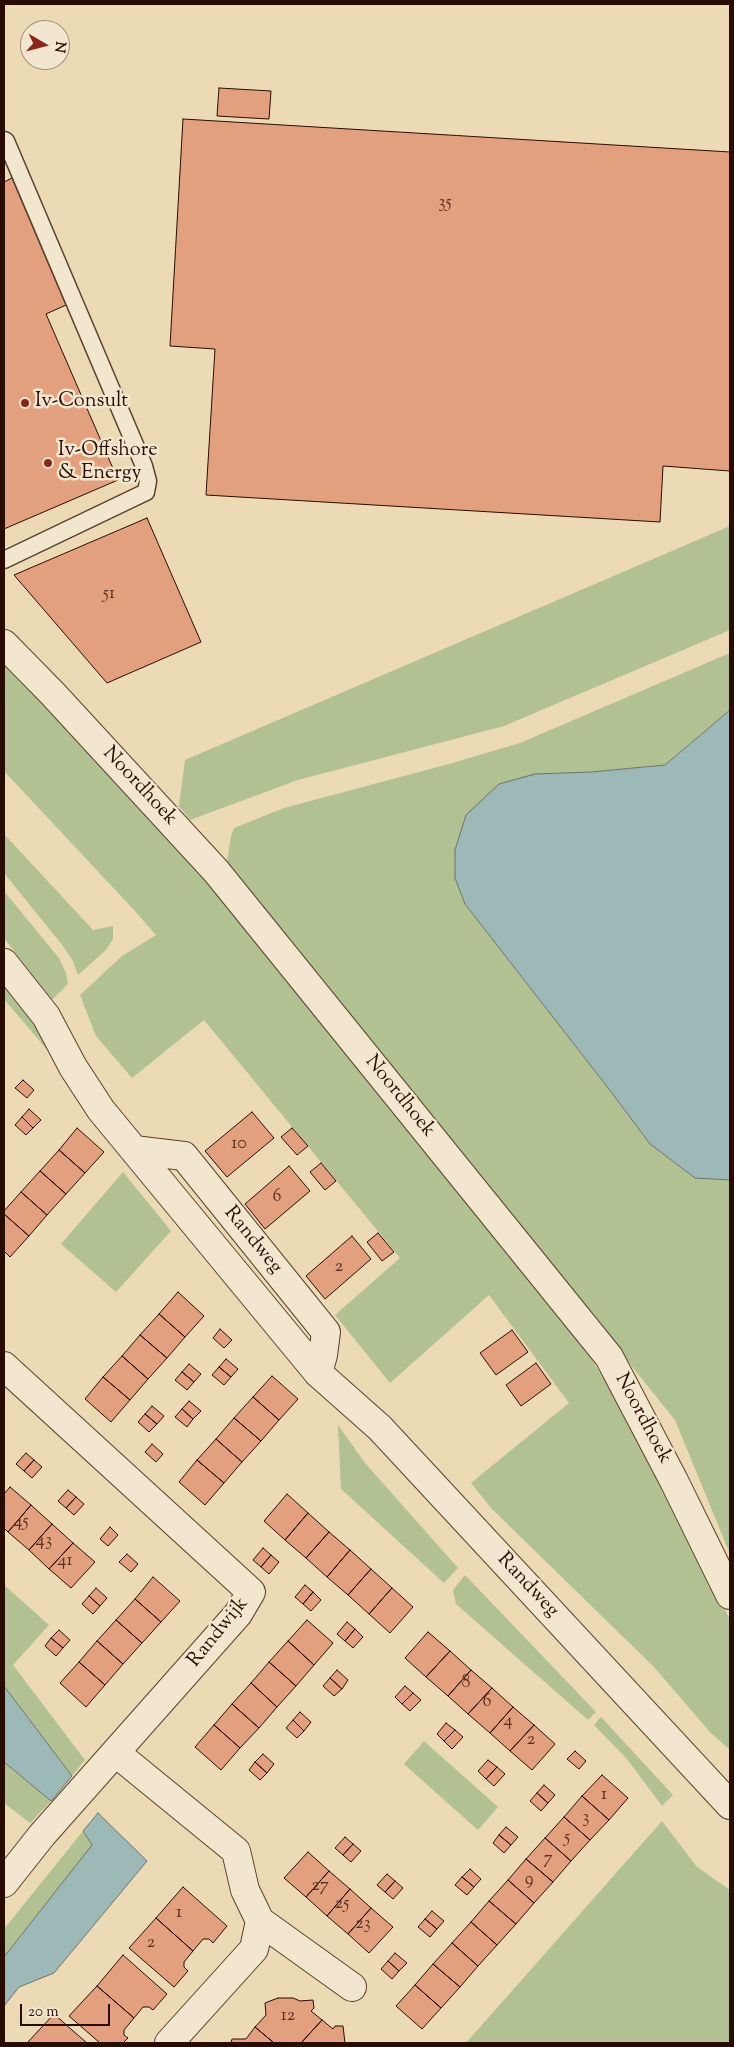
<!DOCTYPE html>
<style>
body{margin:0}
#map{position:relative;width:734px;height:2047px;overflow:hidden;background:#ebdab4;font-family:"Sorts Mill Goudy",serif}
canvas{display:block}
.frame{position:absolute;inset:0;border:5px solid #290c01;pointer-events:none}
.north{position:absolute;left:20px;top:20px;width:50px;height:50px;box-sizing:border-box;background:#f2e7ce;border:1px solid #a28f7c;border-radius:50%;rotate:98deg;font-size:14px;font-weight:700;line-height:20px;text-align:center;color:#290c01}
.north::after{content:'';display:block;margin:auto;width:18px;height:22px;background:#8f2418;clip-path:polygon(50% 0,100% 100%,50% 72%,0 100%)}
.scale{position:absolute;left:20px;top:2004px;width:90px;height:22px;box-sizing:border-box;border:2px solid #290c01;border-top:0;padding-left:6px;font-size:15px;line-height:18px;white-space:nowrap;color:#290c01;-webkit-text-stroke:4px #f2e7ce;paint-order:stroke}
</style>
<div id="map">
<canvas width="734" height="2047"></canvas>
<div class="frame"></div>
<div class="north">N</div>
<div class="scale">20 m</div>
</div>
<script>
const c = document.querySelector('canvas').getContext('2d');
c.lineJoin = 'round';
function fill(path, color) { c.fillStyle = color; c.fill(path, 'evenodd'); }
const toPath = rows => new Path2D(rows.map(r => 'M' + r).join(''));
function strokePath(path, color, width, dash) { c.strokeStyle = color; c.lineWidth = width; c.lineCap = dash ? 'butt' : 'round'; c.setLineDash(dash || []); c.stroke(path); }
function label(font, color, halo, rows, align = 'center') {
  c.font = font + ' "Sorts Mill Goudy",serif'; c.lineWidth = 5; c.setLineDash([]); c.textBaseline = 'middle'; c.strokeStyle = halo; c.fillStyle = color; for (const [text, x, y, turn = 0] of rows) {
    c.save(); c.translate(x, y); c.rotate((+turn || 0) * Math.PI / 180); c.textAlign = isNaN(turn) ? turn : align; if (halo) c.strokeText(text, 0, 0); c.fillText(text, 0, 0); c.restore();
  }
}
fill(toPath([
 [730,526,730,630,504,726,298,780,190,820,179,806,185,760],
 [730,653,730,710,665,765,591,772,535,774,455,850,455,878,465,904,612,1093,650,1144,695,1178,730,1180,730,1554,675,1420,227,862,231,836,234,828,284,808,449,764,520,743],
 [4,663,299,980,536,1271,647,1448,730,1620,730,1750,710,1732,654,1667,491,1508,471,1483,569,1403,489,1295,390,1383,335,1315,400,1258,204,1020,132,1078,96,1036,80,995,122,956,156,935,134,910,4,771],
 [4,834,93,930,113,926,113,939,106,950,78,975,73,961,63,946,4,873],
 [4,891,59,958,66,973,68,984,52,1000,4,938],
 [4,983,32,1018,60,1065,4,999],
 [123,1172,171,1231,116,1292,61,1244],
 [338,1425,365,1463,458,1568,444,1583,341,1489],
 [465,1575,596,1712,588,1720,456,1604,453,1590],
 [4,1585,49,1625,13,1665,85,1760,72,1776,4,1686],
 [601,1717,673,1795,662,1806,627,1759,594,1725],
 [424,1741,498,1807,478,1830,404,1764],
 [4,1762,51,1801,30,1823,4,1803],
 [662,1821,697,1867,730,1890,730,2043,466,2043],
 [83,1831,93,1845,4,1957,4,1929]
]), '#b2c191');
const water = toPath([
 [730,710,730,1180,695,1178,650,1144,612,1093,465,904,455,878,455,850,466,815,499,784,535,774,591,772,665,765,730,710],
 [4,1686,72,1776,51,1801,4,1762,4,1686],
 [98,1813,147,1861,54,1973,19,1987,4,2006,4,1957,92,1845,83,1831,98,1813]
]);
fill(water, '#9cb8b7');
strokePath(water, '#6e736e', 1);
const building = toPath([
 [219,88,271,91,269,119,217,116,219,88],
 [183,119,730,152,730,471,663,466,660,522,206,495,215,349,170,346,183,119],
 [12,178,66,305,46,314,118,480,4,529,4,182,12,178],
 [147,518,201,642,107,683,14,575,147,518],
 [23,1080,34,1090,27,1098,15,1088,23,1080],
 [29,1109,41,1120,33,1128,22,1117,29,1109],
 [252,1112,274,1138,227,1177,205,1151,252,1112],
 [22,1117,33,1128,26,1135,15,1125,22,1117],
 [77,1128,104,1152,85,1173,59,1150,77,1128],
 [292,1128,308,1146,297,1155,281,1137,292,1128],
 [59,1150,85,1173,66,1194,40,1171,59,1150],
 [321,1163,336,1181,325,1190,310,1172,321,1163],
 [289,1166,310,1191,265,1229,245,1204,289,1166],
 [40,1171,66,1194,47,1215,21,1192,40,1171],
 [21,1192,47,1215,29,1236,4,1214,4,1211,21,1192],
 [4,1214,29,1236,10,1257,4,1251,4,1214],
 [378,1233,394,1252,382,1261,367,1242,378,1233],
 [352,1236,371,1259,325,1299,306,1276,352,1236],
 [178,1292,204,1316,185,1337,159,1314,178,1292],
 [159,1314,185,1337,167,1358,140,1335,159,1314],
 [220,1329,232,1340,224,1348,213,1338,220,1329],
 [512,1330,528,1352,496,1375,480,1353,512,1330],
 [140,1335,167,1358,148,1379,122,1356,140,1335],
 [122,1356,148,1379,130,1400,103,1377,122,1356],
 [226,1359,238,1369,231,1377,219,1367,226,1359],
 [536,1363,551,1384,521,1406,506,1385,536,1363],
 [189,1364,201,1374,194,1382,182,1372,189,1364],
 [219,1367,231,1377,224,1385,212,1375,219,1367],
 [182,1372,194,1382,187,1390,175,1380,182,1372],
 [272,1376,298,1399,279,1420,253,1397,272,1376],
 [103,1377,130,1400,111,1422,85,1399,103,1377],
 [253,1397,279,1420,261,1441,234,1418,253,1397],
 [189,1401,201,1411,193,1419,182,1409,189,1401],
 [152,1406,164,1416,157,1424,145,1414,152,1406],
 [182,1409,193,1419,187,1427,175,1417,182,1409],
 [145,1414,157,1424,149,1432,138,1422,145,1414],
 [234,1418,261,1441,242,1462,216,1439,234,1418],
 [216,1439,242,1462,224,1483,197,1460,216,1439],
 [152,1444,163,1454,156,1462,145,1452,152,1444],
 [26,1453,34,1460,24,1471,16,1464,26,1453],
 [34,1460,42,1467,32,1478,24,1471,34,1460],
 [197,1460,224,1483,205,1505,179,1482,197,1460],
 [10,1487,31,1505,8,1532,4,1528,4,1494,10,1487],
 [68,1490,76,1497,66,1508,58,1501,68,1490],
 [287,1494,308,1513,285,1540,264,1521,287,1494],
 [76,1497,84,1504,74,1515,66,1508,76,1497],
 [31,1505,52,1524,29,1550,8,1532,31,1505],
 [308,1513,329,1532,306,1558,285,1540,308,1513],
 [52,1524,73,1543,49,1569,29,1550,52,1524],
 [110,1527,118,1535,108,1546,100,1539,110,1527],
 [329,1532,350,1550,327,1577,306,1558,329,1532],
 [73,1543,95,1562,71,1588,49,1569,73,1543],
 [263,1548,271,1555,261,1567,253,1560,263,1548],
 [350,1550,371,1569,348,1595,327,1577,350,1550],
 [127,1554,138,1564,131,1572,119,1562,127,1554],
 [271,1555,279,1562,269,1574,261,1567,271,1555],
 [371,1569,392,1588,369,1614,348,1595,371,1569],
 [153,1577,180,1601,161,1622,135,1599,153,1577],
 [305,1585,313,1592,303,1604,295,1597,305,1585],
 [96,1588,107,1598,100,1606,89,1596,96,1588],
 [392,1588,413,1607,390,1633,369,1614,392,1588],
 [313,1592,321,1600,311,1611,303,1604,313,1592],
 [89,1596,100,1606,93,1614,82,1604,89,1596],
 [135,1599,161,1622,142,1643,116,1620,135,1599],
 [116,1620,142,1643,123,1664,97,1641,116,1620],
 [307,1620,333,1643,314,1665,288,1641,307,1620],
 [347,1622,355,1629,345,1641,337,1634,347,1622],
 [355,1629,363,1637,353,1648,345,1641,355,1629],
 [59,1630,70,1640,63,1648,51,1638,59,1630],
 [428,1632,450,1651,426,1677,405,1658,428,1632],
 [51,1638,63,1648,56,1656,45,1646,51,1638],
 [97,1641,123,1664,105,1685,79,1662,97,1641],
 [288,1641,314,1665,296,1686,269,1662,288,1641],
 [450,1651,471,1670,448,1696,426,1677,450,1651],
 [79,1662,105,1685,86,1707,60,1683,79,1662],
 [269,1662,296,1686,277,1707,251,1683,269,1662],
 [337,1670,348,1680,342,1689,330,1678,337,1670],
 [471,1670,492,1688,468,1714,448,1696,471,1670],
 [330,1678,342,1689,334,1696,323,1686,330,1678],
 [251,1683,277,1707,259,1728,232,1704,251,1683],
 [405,1686,413,1693,402,1704,395,1697,405,1686],
 [492,1688,513,1707,490,1733,468,1714,492,1688],
 [413,1693,421,1700,410,1711,402,1704,413,1693],
 [232,1704,259,1728,240,1748,214,1725,232,1704],
 [513,1707,534,1725,510,1751,490,1733,513,1707],
 [300,1712,311,1722,304,1731,293,1720,300,1712],
 [293,1720,304,1731,297,1738,286,1728,293,1720],
 [446,1723,455,1730,444,1741,437,1734,446,1723],
 [214,1725,240,1748,221,1770,195,1747,214,1725],
 [534,1725,555,1744,532,1770,510,1751,534,1725],
 [455,1730,463,1737,452,1749,444,1741,455,1730],
 [575,1751,586,1761,579,1769,567,1759,575,1751],
 [263,1754,274,1764,267,1773,255,1762,263,1754],
 [488,1760,497,1767,486,1779,478,1771,488,1760],
 [255,1762,267,1773,260,1780,249,1770,255,1762],
 [497,1767,505,1774,494,1786,486,1779,497,1767],
 [602,1775,628,1798,609,1820,582,1796,602,1775],
 [544,1785,555,1795,548,1803,537,1793,544,1785],
 [537,1793,548,1803,541,1811,530,1801,537,1793],
 [582,1796,609,1820,590,1840,564,1817,582,1796],
 [564,1817,590,1840,571,1861,545,1838,564,1817],
 [506,1827,518,1837,511,1845,499,1835,506,1827],
 [499,1835,511,1845,504,1853,493,1843,499,1835],
 [345,1837,353,1844,343,1855,335,1848,345,1837],
 [545,1838,571,1861,553,1882,526,1859,545,1838],
 [353,1844,361,1851,351,1862,343,1855,353,1844],
 [308,1852,329,1871,306,1897,284,1878,308,1852],
 [526,1859,553,1882,534,1903,508,1880,526,1859],
 [470,1869,481,1879,474,1887,462,1877,470,1869],
 [329,1871,350,1889,327,1916,306,1897,329,1871],
 [387,1874,395,1881,385,1892,377,1885,387,1874],
 [462,1877,474,1887,467,1895,455,1885,462,1877],
 [508,1880,534,1903,516,1924,489,1901,508,1880],
 [395,1881,403,1888,393,1899,385,1892,395,1881],
 [183,1887,227,1926,213,1943,209,1939,203,1939,193,1951,156,1918,183,1887],
 [350,1889,371,1908,348,1934,327,1916,350,1889],
 [489,1901,516,1924,497,1945,471,1922,489,1901],
 [371,1908,393,1927,369,1953,348,1934,371,1908],
 [432,1911,444,1921,437,1929,425,1919,432,1911],
 [156,1918,193,1951,184,1962,184,1967,188,1971,174,1987,129,1948,156,1918],
 [425,1919,437,1929,430,1937,418,1927,425,1919],
 [471,1922,497,1945,478,1966,452,1943,471,1922],
 [452,1943,478,1966,460,1987,433,1964,452,1943],
 [395,1953,407,1963,399,1971,388,1961,395,1953],
 [123,1955,167,1994,153,2010,149,2007,143,2007,134,2018,97,1986,123,1955],
 [388,1961,399,1971,392,1979,381,1969,388,1961],
 [433,1964,460,1987,441,2008,415,1985,433,1964],
 [415,1985,441,2008,422,2029,396,2006,415,1985],
 [97,1986,134,2018,124,2030,124,2035,128,2038,123,2043,100,2043,69,2016,97,1986],
 [278,1998,293,1998,300,2001,313,2000,314,2008,311,2011,322,2020,301,2043,274,2043,255,2027,266,2015,265,2003,278,1998],
 [54,2014,72,2030,87,2043,27,2043,54,2014],
 [322,2020,333,2029,335,2026,343,2026,345,2043,301,2043,322,2020],
 [255,2027,274,2043,231,2043,232,2039,246,2039,255,2027]
]);
fill(building, '#e3a07f');
strokePath(building, '#290c01', 1);
const lane = toPath([
 [4,140,6,141,144,466,148,481,146,492,4,560]
]);
const street = toPath([
 [4,644,53,694,216,871,609,1357,674,1481,730,1595],
 [4,963,46,1016,73,1067,101,1110,318,1373,380,1428,730,1805],
 [134,1150,184,1156,326,1332,323,1355,318,1373],
 [4,1366,251,1592,238,1614,42,1835,4,1883],
 [116,1753,236,1851,245,1890,260,1921,352,1987],
 [169,2043,254,1949,260,1921]
]);
strokePath(lane, '#5a402e', 19);
strokePath(street, '#5a402e', 30);
strokePath(lane, '#f2e7ce', 16);
strokePath(street, '#f2e7ce', 28);
for (const [x, y, r, color] of [
 [25,403,5,"#8f2418"],
 [48,463,5,"#8f2418"]
]) { const dot = new Path2D(); dot.arc(x, y, r, 0, 2 * Math.PI); c.fillStyle = color; c.fill(dot); strokePath(dot, '#f2e7ce', 2); }
label('18px', '#583120', null, [
 ["35",445,204],
 ["51",109,595],
 ["10",239,1145],
 ["6",277,1198],
 ["2",339,1268],
 ["45",21,1523],
 ["43",44,1542],
 ["41",65,1562],
 ["8",466,1684],
 ["6",487,1703],
 ["4",508,1722],
 ["2",531,1741],
 ["1",604,1796],
 ["3",586,1819],
 ["5",567,1839],
 ["7",548,1860],
 ["9",529,1881],
 ["27",320,1887],
 ["25",342,1905],
 ["1",179,1914],
 ["23",363,1925],
 ["2",151,1944],
 ["12",288,2017]
]);
label('20px', '#290c01', '#f2e7ce', [
 ["Iv-Consult",35,403],
 ["Iv-Offshore",58,452],
 ["& Energy",58,475]
], 'left');
label('20px', '#290c01', '#f2e7ce', [
 ["Noordhoek",139,787,47],
 ["Noordhoek",399,1097,51],
 ["Randweg",252,1241,51],
 ["Noordhoek",642,1419,62],
 ["Randweg",527,1586,47],
 ["Randwijk",219,1633,-51]
]);
</script>
